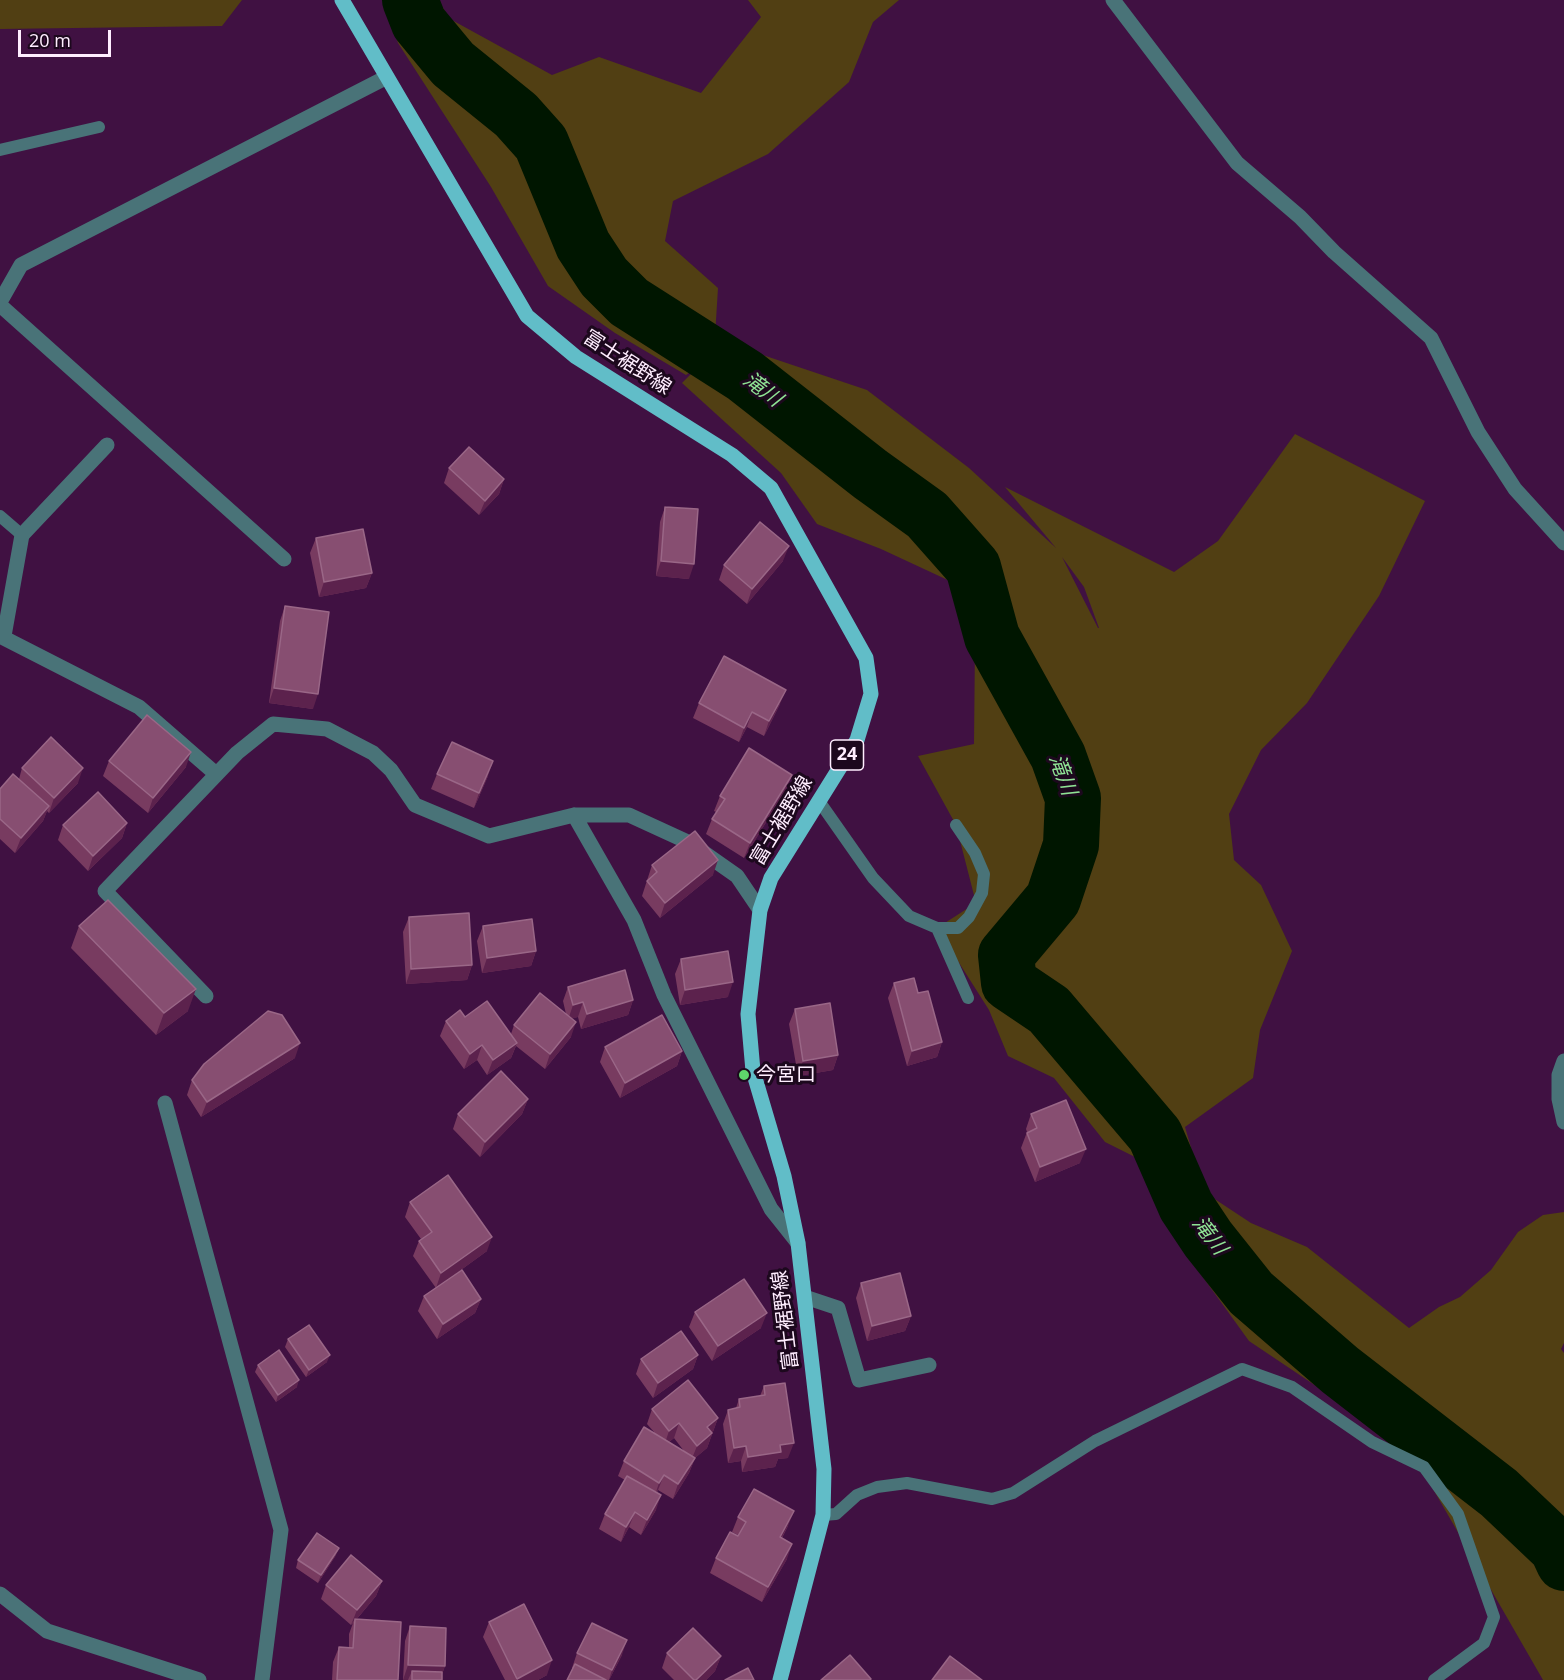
<!DOCTYPE html>
<meta charset="utf-8">
<style>
body{margin:0}
#map{position:relative;width:1564px;height:1680px;overflow:hidden;background:#401142;font-family:"Open Sans",sans-serif}
canvas{display:block}
.scale{position:absolute;left:18px;top:30px;width:93px;height:27px;box-sizing:border-box;border:3px solid #fef;border-top:0;padding-left:8px;font-size:18px;line-height:21px;white-space:nowrap;color:#fef;-webkit-text-stroke:4px #1c081d;paint-order:stroke}
</style>
<div id="map">
<canvas width="1564" height="1680"></canvas>
<div class="scale">20 m</div>
</div>
<script>
const c = document.querySelector('canvas').getContext('2d');
c.lineJoin = 'round';
function fill(path, color) { c.fillStyle = color; c.fill(path, 'evenodd'); }
const toPath = rows => new Path2D(rows.map(r => 'M' + r).join(''));
function strokePath(path, color, width, dash) { c.strokeStyle = color; c.lineWidth = width; c.lineCap = dash ? 'butt' : 'round'; c.setLineDash(dash || []); c.stroke(path); }
function label(font, color, halo, rows, align = 'center') {
  c.font = font + ' "Open Sans","Noto Sans JP",sans-serif'; c.lineWidth = 6; c.setLineDash([]); c.textBaseline = 'middle'; c.strokeStyle = halo; c.fillStyle = color; for (const [text, x, y, turn = 0] of rows) {
    c.save(); c.translate(x, y); c.rotate((+turn || 0) * Math.PI / 180); c.textAlign = isNaN(turn) ? turn : align; if (halo) c.strokeText(text, 0, 0); c.fillText(text, 0, 0); c.restore();
  }
}
fill(toPath([
 [0,0,242,0,222,26,0,29],
 [385,0,438,0,450,19,552,75,599,57,701,93,761,17,748,0,899,0,873,22,849,82,768,154,673,201,665,241,718,288,714,352,724,342,867,390,969,468,1056,548,1005,487,1174,572,1218,541,1295,434,1425,501,1379,596,1307,703,1261,750,1229,814,1234,860,1261,885,1292,951,1260,1030,1253,1078,1185,1127,1204,1192,1251,1223,1307,1247,1409,1328,1439,1307,1460,1297,1491,1270,1518,1232,1543,1215,1564,1212,1564,1343,1561,1349,1564,1353,1564,1680,1543,1680,1410,1449,1249,1341,1174,1237,1141,1160,1105,1142,1054,1078,1008,1056,989,1010,937,928,976,903,956,825,918,756,974,744,975,642,952,582,881,549,817,524,781,473,682,383,699,366,686,375,615,333,548,286,491,187,398,43],
 [1062,557,1084,587,1099,628,1098,628]
]), '#513f13');
strokePath(toPath([
 [410,0,419,23,453,64,516,115,541,143,583,245,604,277,629,302,745,376,870,474,927,515,973,567,992,637,1058,756,1073,798,1071,845,1053,899,1006,955,1009,983,1049,1010,1155,1135,1186,1206,1208,1239,1251,1293,1340,1370,1499,1493,1557,1548,1564,1563]
]), '#001600', 56);
strokePath(toPath([
 [0,150,99,127],
 [0,516,22,535],
 [819,801,873,878,909,916,937,928,958,928,969,917,982,893,984,874,975,853,956,825],
 [937,928,968,998],
 [823,1515,836,1514,857,1495,877,1487,907,1483,992,1499,1013,1493,1095,1441,1242,1369,1292,1387,1372,1442,1424,1467,1458,1514,1494,1617,1484,1643,1434,1680]
]), '#497378', 12);
strokePath(toPath([
 [1113,0,1237,163,1300,217,1334,252,1431,338,1478,432,1515,489,1564,543],
 [0,302,21,265,385,78],
 [0,305,284,559],
 [0,636,139,707,216,774],
 [4,636,22,535,107,445],
 [574,815,634,920,664,995,771,1209,798,1243],
 [206,996,105,891,237,753,273,724,327,729,373,753,391,770,415,805,489,836,574,815,629,815,690,843,737,876,760,910],
 [1564,1061,1559,1075,1559,1099,1564,1122],
 [165,1103,281,1530,262,1680],
 [805,1297,838,1308,859,1380,929,1365],
 [0,1594,47,1631,199,1680]
]), '#497378', 15);
strokePath(toPath([
 [342,0,527,316,576,357,732,455,771,488,866,658,871,694,857,740,771,878,760,910,748,1014,753,1071,784,1176,798,1243,824,1469,823,1515,780,1680]
]), '#61bdc8', 15);
fill(toPath([
 [449,468,504,479,499,494,479,515,444,483],
 [665,507,689,579,656,576,660,522],
 [316,538,372,573,366,588,319,597,310,553],
 [783,561,747,604,719,580,724,565],
 [285,606,313,709,269,703,280,621],
 [699,703,780,704,764,736,747,727,739,742,693,718],
 [109,761,186,767,148,813,103,776],
 [22,768,78,783,49,813,47,811,43,821,15,853,0,839,0,789,19,779],
 [437,774,488,776,474,808,431,789],
 [786,790,744,858,706,834,712,819,716,812,714,811,720,796],
 [127,823,122,838,88,871,58,840,63,825],
 [652,865,713,875,660,918,642,896],
 [409,917,472,965,467,980,406,984,403,932],
 [79,926,188,1011,156,1035,71,948],
 [483,926,536,951,531,966,482,973,477,941],
 [681,959,728,997,680,1005,675,974],
 [894,983,918,993,942,1042,937,1057,907,1066,888,998],
 [568,987,633,1000,628,1015,581,1029,578,1017,572,1018,571,1037,545,1069,516,1046,511,1058,487,1075,477,1060,464,1069,440,1036,446,1021,465,1017,511,1034,514,1025,566,1014,563,1001],
 [795,1009,838,1055,833,1070,798,1076,789,1024],
 [605,1047,682,1051,677,1066,620,1098,600,1062],
 [295,1058,201,1117,187,1095,192,1080],
 [528,1099,522,1114,480,1157,453,1129,458,1114],
 [1031,1114,1080,1163,1035,1182,1021,1148,1027,1132,1026,1129],
 [410,1202,487,1251,436,1288,413,1256,419,1241,421,1239,405,1217],
 [861,1283,911,1316,905,1331,867,1341,856,1298],
 [424,1296,481,1299,475,1313,437,1339,418,1311],
 [695,1312,761,1328,712,1361,689,1327],
 [288,1339,327,1362,306,1377,285,1347],
 [698,1355,693,1369,653,1398,636,1374,641,1359],
 [258,1365,297,1387,276,1402,255,1372],
 [764,1386,788,1458,778,1459,775,1467,742,1472,741,1461,728,1463,723,1424,728,1410,736,1408,739,1399,760,1396],
 [652,1409,718,1418,707,1448,695,1458,689,1473,673,1499,658,1490,657,1493,656,1510,641,1535,629,1527,621,1542,599,1529,605,1514,625,1480,618,1476,624,1461,654,1432,647,1424],
 [674,1438,684,1451,669,1442],
 [738,1517,788,1526,782,1538,787,1559,762,1602,710,1573,716,1558,738,1535,732,1532],
 [336,1555,318,1583,296,1568,298,1560],
 [382,1581,376,1596,356,1620,398,1680,332,1680,333,1662,339,1647,349,1648,349,1634,353,1623,351,1625,321,1599,326,1585],
 [489,1622,547,1675,538,1680,505,1680,483,1637],
 [410,1626,445,1666,442,1674,442,1680,403,1680,405,1641],
 [577,1653,622,1655,609,1680,567,1680,573,1668,572,1668],
 [667,1653,721,1656,715,1671,706,1680,674,1680,662,1668]
]), '#783b60');
fill(toPath([
 [504,479,499,494,479,515,485,501],
 [789,546,783,561,747,604,752,589],
 [661,561,694,564,689,579,656,576],
 [372,573,366,588,319,597,324,582],
 [274,688,318,694,313,709,269,703],
 [786,690,780,704,764,736,769,721],
 [752,712,747,727,739,742,744,728],
 [191,752,186,767,148,813,153,798],
 [493,761,488,776,474,808,479,793],
 [83,768,78,783,49,813,54,798],
 [792,775,786,790,744,858,750,843],
 [49,806,43,821,15,853,21,838],
 [127,823,122,838,88,871,93,856],
 [718,860,713,875,660,918,665,903],
 [536,951,531,966,482,973,487,958],
 [472,965,467,980,406,984,411,969],
 [733,982,728,997,680,1005,685,990],
 [196,989,188,1011,156,1035,164,1013],
 [633,1000,628,1015,581,1029,587,1014],
 [583,1002,578,1017,568,1020,573,1005],
 [576,1022,571,1037,545,1069,550,1054],
 [942,1042,937,1057,907,1066,912,1051],
 [300,1043,295,1058,201,1117,207,1102],
 [517,1043,511,1058,487,1075,493,1060],
 [482,1045,477,1060,464,1069,470,1054],
 [682,1051,677,1066,620,1098,625,1083],
 [838,1055,833,1070,798,1076,803,1061],
 [528,1099,522,1114,480,1157,485,1142],
 [1086,1149,1080,1163,1035,1182,1040,1167],
 [492,1237,487,1251,436,1288,441,1273],
 [481,1299,475,1313,437,1339,443,1324],
 [767,1313,761,1328,712,1361,718,1346],
 [911,1316,905,1331,867,1341,872,1326],
 [330,1355,327,1362,306,1377,309,1370],
 [698,1355,693,1369,653,1398,658,1383],
 [299,1380,297,1387,276,1402,278,1395],
 [718,1418,707,1448,695,1458,689,1473,673,1499,678,1484,691,1461,697,1446,707,1427],
 [679,1423,674,1438,664,1446,669,1431],
 [794,1443,788,1458,778,1459,775,1467,742,1472,748,1457,780,1445],
 [746,1446,741,1461,728,1463,734,1448],
 [664,1475,658,1490,654,1498,659,1483],
 [661,1495,656,1510,641,1535,647,1520],
 [794,1511,788,1526,774,1552,780,1537],
 [635,1512,629,1527,621,1542,626,1527],
 [792,1544,787,1559,762,1602,768,1587],
 [339,1548,336,1555,318,1583,321,1575],
 [382,1581,376,1596,355,1621,355,1619,351,1625,357,1610],
 [627,1640,622,1655,609,1680,612,1670],
 [721,1656,715,1671,706,1680,696,1680],
 [552,1660,547,1675,538,1680,516,1680,517,1679],
 [408,1665,445,1666,440,1680,412,1671,408,1680,403,1680]
]), '#5c224d');
const building = toPath([
 [469,447,504,479,485,501,449,468,469,447],
 [665,507,698,509,694,564,661,561,665,507],
 [760,522,789,546,752,589,724,565,760,522],
 [363,529,372,573,324,582,316,538,363,529],
 [285,606,329,612,318,694,274,688,285,606],
 [724,656,786,690,769,721,752,712,744,728,699,703,724,656],
 [147,715,191,752,153,798,109,761,147,715],
 [51,737,83,768,54,798,22,768,51,737],
 [452,742,493,761,479,793,437,774,452,742],
 [749,748,792,775,750,843,712,819,725,799,720,796,749,748],
 [13,774,49,806,21,838,0,819,0,789,13,774],
 [98,792,127,823,93,856,63,825,98,792],
 [695,831,718,860,665,903,647,881,657,872,652,865,695,831],
 [108,900,196,989,164,1013,79,926,108,900],
 [469,913,472,965,411,969,409,917,469,913],
 [532,919,536,951,487,958,483,926,532,919],
 [728,951,733,982,685,990,681,959,728,951],
 [625,970,633,1000,587,1014,583,1002,573,1005,568,987,625,970],
 [914,978,918,993,928,991,942,1042,912,1051,894,983,914,978],
 [540,993,576,1022,550,1054,514,1025,540,993],
 [487,1001,517,1043,493,1060,482,1045,470,1054,446,1021,460,1010,465,1017,487,1001],
 [830,1003,838,1055,803,1061,795,1009,830,1003],
 [268,1011,282,1015,300,1043,207,1102,192,1080,204,1064,268,1011],
 [662,1015,682,1051,625,1083,605,1047,662,1015],
 [501,1071,528,1099,485,1142,458,1114,501,1071],
 [1066,1100,1086,1149,1040,1167,1027,1133,1037,1128,1031,1114,1066,1100],
 [448,1175,492,1237,441,1273,419,1241,432,1232,410,1202,448,1175],
 [462,1270,481,1299,443,1324,424,1296,462,1270],
 [900,1273,911,1316,872,1326,861,1283,900,1273],
 [744,1279,767,1313,718,1346,695,1312,744,1279],
 [309,1325,330,1355,309,1370,288,1339,309,1325],
 [681,1331,698,1355,658,1383,641,1359,681,1331],
 [279,1350,299,1380,278,1395,258,1365,279,1350],
 [688,1380,718,1418,707,1427,712,1433,697,1446,679,1423,669,1431,652,1409,688,1380],
 [785,1383,794,1443,780,1445,781,1452,748,1457,746,1446,734,1448,728,1410,740,1407,739,1399,765,1395,764,1386,785,1383],
 [644,1427,695,1458,678,1484,664,1475,659,1483,624,1461,644,1427],
 [627,1476,661,1495,647,1520,635,1512,626,1527,605,1514,627,1476],
 [754,1489,794,1511,780,1537,792,1544,768,1587,716,1558,730,1532,738,1536,746,1522,738,1517,754,1489],
 [317,1533,339,1548,321,1575,298,1560,317,1533],
 [351,1555,382,1581,357,1610,326,1585,351,1555],
 [524,1604,552,1660,517,1679,489,1622,524,1604],
 [355,1619,401,1622,398,1680,337,1680,339,1647,353,1648,355,1619],
 [592,1623,627,1640,612,1670,577,1653,592,1623],
 [410,1626,446,1628,445,1666,408,1665,410,1626],
 [693,1628,721,1656,696,1680,694,1680,667,1653,693,1628],
 [850,1655,871,1679,870,1680,821,1680,850,1655],
 [950,1656,982,1680,932,1680,950,1656],
 [575,1664,606,1680,567,1680,575,1664],
 [748,1668,754,1680,725,1680,748,1668],
 [412,1671,442,1672,442,1680,412,1680,412,1671]
]);
fill(building, '#874e71');
strokePath(building, '#9a6787', 1.5);
for (const [x, y, r, color] of [
 [744,1075,6,"#5fd56b"]
]) { const dot = new Path2D(); dot.arc(x, y, r, 0, 2 * Math.PI); c.fillStyle = color; c.fill(dot); strokePath(dot, '#1c081d', 2); }
for (const [x, y, w] of [
 [847,755,33]
]) { const box = new Path2D(); box.roundRect(x - w / 2, y - 15, w, 30, 4.5); c.fillStyle = '#1c081d'; c.fill(box); strokePath(box, '#fef', 1.5); }
label('bold 18px', '#fef', null, [
 ["24",847,755]
]);
label('20px', '#fef', '#1c081d', [
 ["富士裾野線",627,363,33],
 ["富士裾野線",782,821,-59],
 ["富士裾野線",786,1320,-97]
]);
label('20px', '#fef', '#1c081d', [
 ["今宮口",756,1075]
], 'left');
label('italic 21px', '#8fe294', '#1c081d', [
 ["滝川",762,390,37],
 ["滝川",1062,775,70],
 ["滝川",1209,1236,53]
]);
</script>
